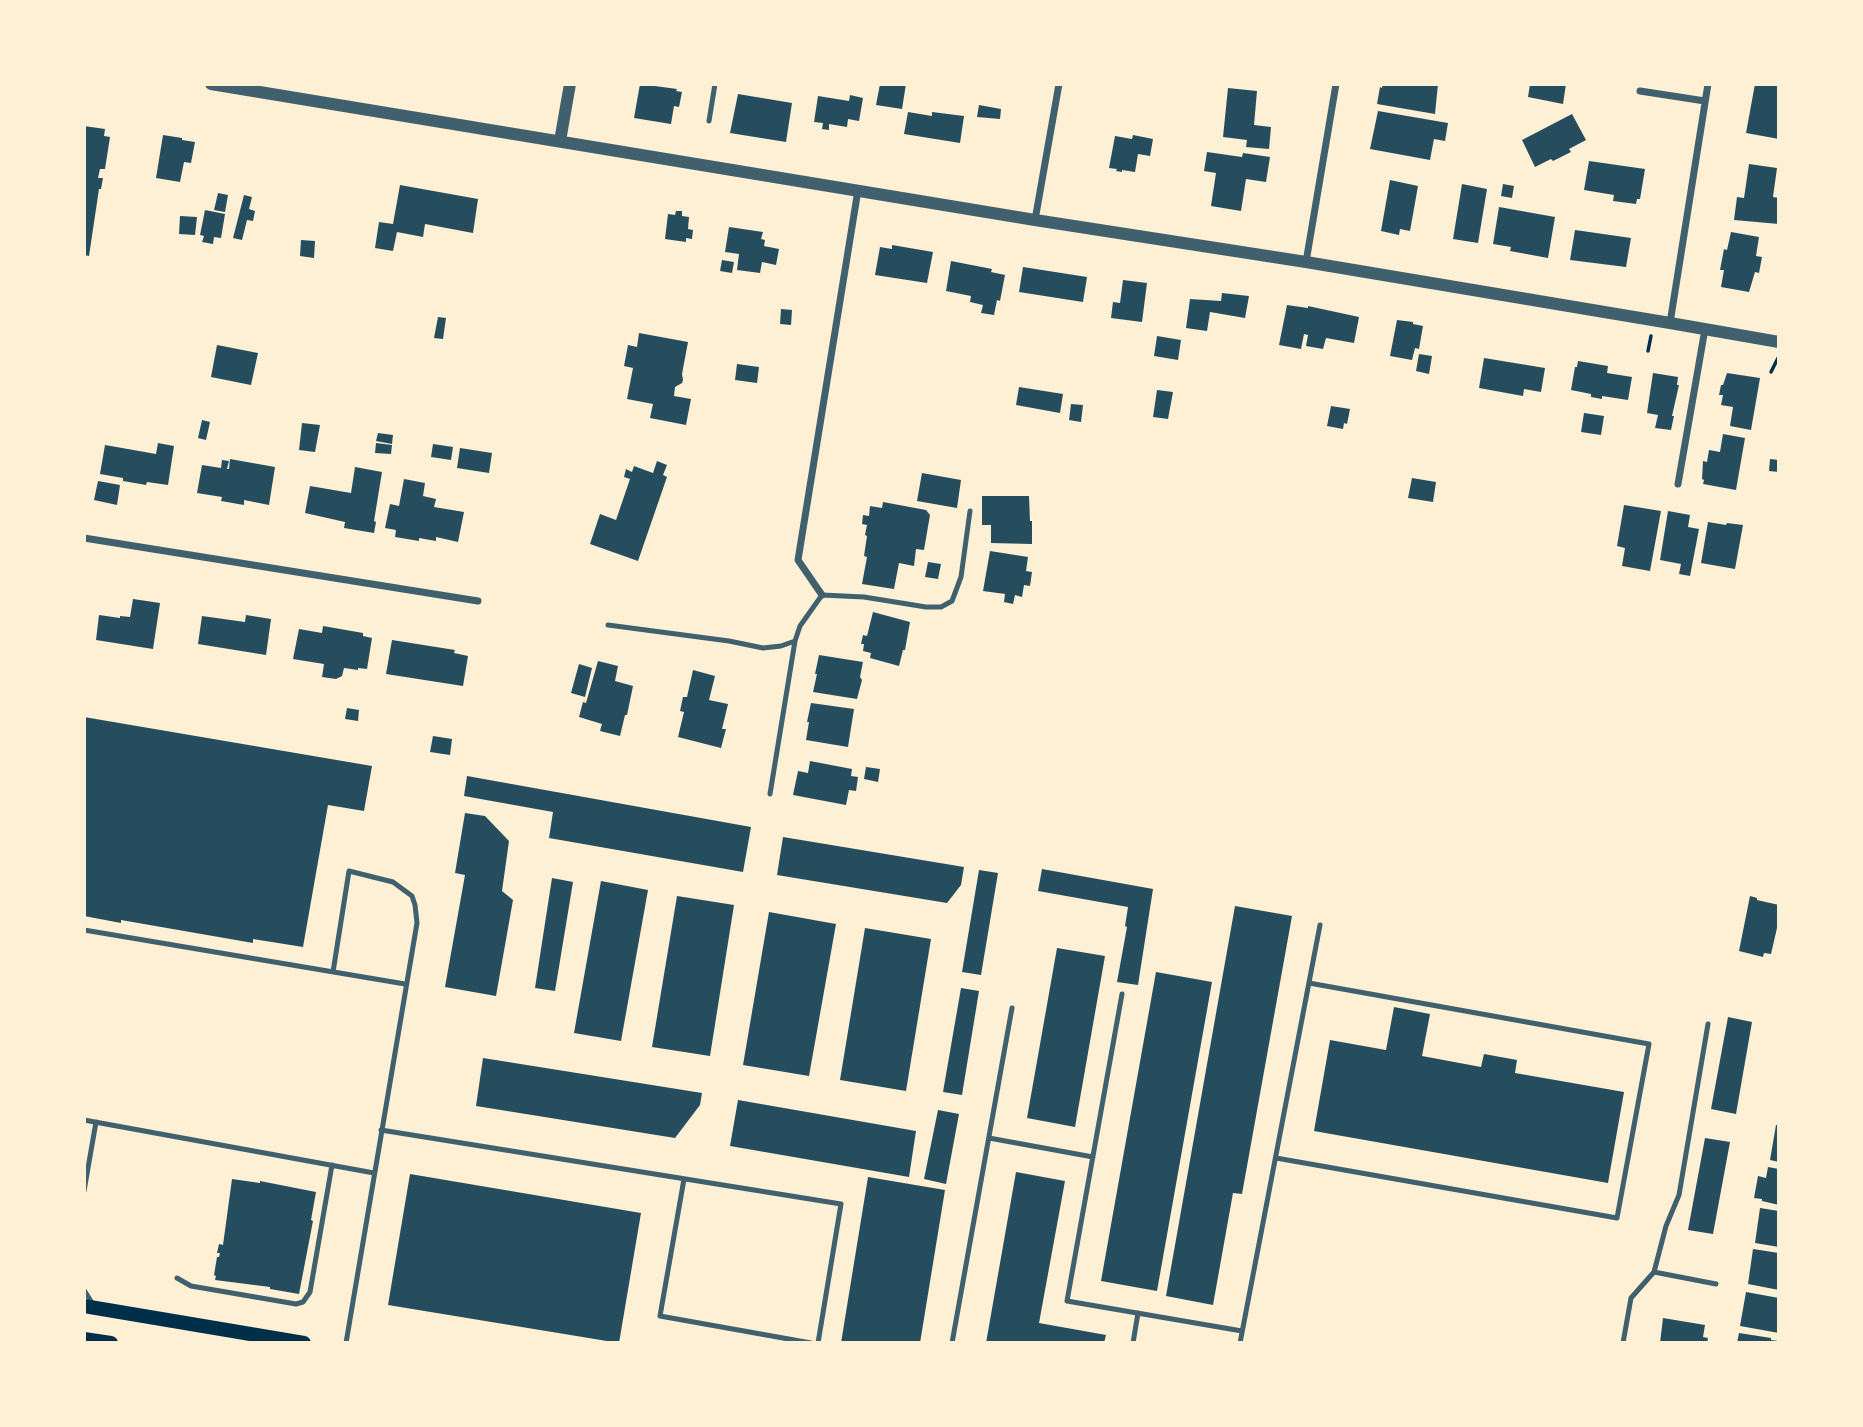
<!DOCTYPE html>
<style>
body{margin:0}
#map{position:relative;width:1863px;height:1427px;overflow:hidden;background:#fdf0d5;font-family:"Exo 2",sans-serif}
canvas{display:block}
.frame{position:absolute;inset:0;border:86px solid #fdf0d5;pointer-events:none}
</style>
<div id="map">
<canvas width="1863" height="1427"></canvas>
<div class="frame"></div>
</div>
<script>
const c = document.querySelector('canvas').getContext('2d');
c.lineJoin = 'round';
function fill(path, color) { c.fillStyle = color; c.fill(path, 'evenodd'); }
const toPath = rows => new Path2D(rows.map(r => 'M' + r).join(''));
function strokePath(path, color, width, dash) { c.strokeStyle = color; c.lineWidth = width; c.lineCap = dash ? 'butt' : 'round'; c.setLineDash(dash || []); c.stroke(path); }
fill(toPath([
 [640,84,677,89,676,91,682,92,679,107,674,106,671,124,634,118],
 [880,84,906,84,902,109,876,105],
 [1383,84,1438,84,1435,114,1377,104,1380,87,1382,88],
 [1530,84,1566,84,1563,104,1528,97],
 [1755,84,1779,84,1779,139,1746,133],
 [1228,88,1257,91,1254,125,1271,127,1269,149,1246,147,1247,140,1223,137],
 [738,94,792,103,786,142,730,133],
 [850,95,863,98,859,121,848,119,847,127,829,124,829,130,822,129,823,123,814,122,818,96,849,101],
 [979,105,1001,109,1000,119,977,117],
 [1378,111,1448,123,1445,141,1434,139,1430,160,1370,149],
 [908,112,932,116,932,112,964,116,960,143,904,134],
 [1572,114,1586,140,1569,149,1571,152,1553,161,1551,159,1535,167,1522,140],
 [84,126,105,129,104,136,110,137,105,169,100,169,98,178,103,178,101,189,99,189,89,256,84,255],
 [163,135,182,138,182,140,195,142,191,163,184,162,180,182,156,178],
 [1133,135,1153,139,1150,156,1138,154,1135,172,1122,170,1122,172,1116,171,1117,169,1109,168,1115,136,1132,139],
 [1207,152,1242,157,1243,153,1270,157,1266,182,1246,179,1241,211,1211,206,1216,173,1204,171],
 [1589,161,1645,169,1640,199,1637,199,1636,204,1613,201,1614,195,1584,190],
 [1749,164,1777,168,1773,197,1779,198,1779,224,1734,220,1737,197,1744,198],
 [1390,180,1418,186,1410,231,1400,229,1399,235,1381,231],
 [1462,184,1487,189,1478,243,1453,239],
 [1503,184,1514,186,1512,198,1501,196],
 [400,185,478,199,473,233,425,224,423,237,397,232,393,251,375,248,379,222,393,224],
 [218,193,228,195,225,212,214,210],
 [244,195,252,197,249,209,255,211,253,221,247,220,242,240,233,238],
 [1499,207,1555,217,1548,258,1510,251,1511,247,1493,244],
 [205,210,225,214,221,238,214,237,213,244,202,242,204,236,200,235],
 [676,211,682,211,682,216,689,217,688,229,693,230,692,239,686,238,686,242,665,239,668,214,675,215],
 [180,216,197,217,195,235,179,234],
 [729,227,763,232,761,239,765,240,764,246,779,249,776,265,762,262,760,273,737,270,739,254,725,252],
 [1575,230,1631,238,1626,267,1570,260],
 [1731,232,1759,237,1756,256,1762,257,1759,273,1755,272,1749,292,1721,287,1724,270,1720,270,1724,249,1727,250],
 [301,240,315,241,314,258,300,256],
 [892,245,933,252,927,283,875,275,880,247,892,249],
 [722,260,734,262,732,273,720,271],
 [951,261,992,269,991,272,1005,275,1000,301,997,300,994,315,981,313,983,305,970,302,971,296,946,291],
 [1023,267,1087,277,1083,302,1019,292],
 [1123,280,1147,283,1142,322,1111,318,1113,302,1120,303],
 [1222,293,1249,296,1245,318,1210,312,1207,331,1186,328,1190,299,1221,301],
 [1287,305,1308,308,1308,306,1359,317,1354,343,1326,338,1323,349,1306,346,1308,335,1304,334,1301,349,1279,345],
 [781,309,792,310,791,325,780,324],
 [438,317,446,318,443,339,434,338],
 [1397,320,1413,322,1413,324,1423,326,1419,349,1415,348,1412,360,1390,356],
 [639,333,688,342,682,374,683,380,682,383,675,387,674,396,691,399,686,425,650,418,653,404,627,399,633,368,624,366,628,345,637,347],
 [1157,336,1181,340,1178,360,1154,356],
 [217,345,258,353,251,385,211,377],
 [1419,354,1432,356,1429,374,1416,371],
 [1484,358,1545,368,1541,392,1524,389,1523,396,1479,388],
 [1578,361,1608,366,1607,373,1632,377,1628,400,1602,396,1602,399,1591,397,1591,394,1571,390,1575,367,1577,367],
 [737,364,759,367,757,383,735,380],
 [1653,373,1678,377,1677,385,1679,385,1672,416,1674,416,1671,430,1655,428,1658,415,1647,413],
 [1727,373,1760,378,1751,430,1730,426,1733,407,1721,405,1723,395,1719,395,1721,385,1723,385],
 [1019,387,1063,394,1060,413,1016,405],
 [1157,390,1173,392,1168,419,1153,417],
 [1071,404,1083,405,1081,422,1069,420],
 [1331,406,1350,409,1347,424,1344,423,1343,429,1327,426],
 [1584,413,1604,416,1601,435,1581,432],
 [202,420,210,422,206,440,198,438],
 [302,423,320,425,315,452,299,450],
 [378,433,393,435,392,444,376,441],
 [1723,434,1745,438,1736,490,1703,484,1704,480,1702,479,1703,461,1707,462,1709,450,1720,452],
 [158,443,174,446,168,485,147,482,146,485,123,481,123,478,100,474,105,445,156,454],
 [376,443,392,445,391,454,375,453],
 [433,444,453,447,451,460,431,457],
 [460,448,492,453,489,473,457,468],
 [230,459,275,467,269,505,244,500,244,505,221,501,222,497,197,493,202,465,221,468,222,460,229,461,227,469,229,469],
 [1770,459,1779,460,1779,472,1769,471],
 [657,461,667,465,663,475,667,477,638,561,590,544,600,514,616,520,630,479,624,477,626,469,632,472,634,466,653,473],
 [355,467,382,472,374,521,376,522,374,533,344,528,345,522,305,513,310,486,351,493],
 [922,473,961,480,957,508,917,501],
 [1412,478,1436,482,1433,502,1408,498],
 [404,479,425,483,423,496,436,499,434,507,464,512,458,542,436,537,436,541,419,538,419,541,395,537,396,530,385,528,390,504,399,506],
 [98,481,120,485,117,505,94,500],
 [982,496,1029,496,1030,521,1032,521,1032,544,991,543,991,525,982,525],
 [883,502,926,510,930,515,924,550,916,549,914,566,899,563,894,589,862,584,867,557,864,556,867,536,865,535,867,525,862,524,863,515,869,516,870,506,882,508],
 [1624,505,1661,511,1650,571,1622,566,1625,548,1617,546],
 [1668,511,1690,515,1688,527,1699,529,1690,576,1679,574,1681,564,1660,560],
 [1708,522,1726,525,1727,523,1743,525,1735,569,1701,563],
 [990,551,1028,557,1026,571,1032,572,1030,586,1024,585,1022,597,1015,595,1013,604,1004,602,1005,594,983,591],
 [928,562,941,564,938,579,925,577],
 [133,599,160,603,153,649,96,640,99,615,120,618,120,616,130,617],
 [873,612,910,622,905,650,903,650,899,666,870,658,871,653,863,651,864,644,861,644,863,635,867,636],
 [246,615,271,619,266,655,198,644,202,616,245,622],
 [323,626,363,633,363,636,372,638,367,669,358,668,358,670,344,668,342,676,336,679,322,677,324,664,293,659,299,629,322,633],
 [392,640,455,650,454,653,468,656,463,686,386,674],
 [819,655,863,662,860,677,862,680,857,699,813,692,817,674,815,674],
 [598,661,618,666,615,681,633,686,627,715,625,715,620,736,600,731,602,724,579,717,583,702,586,703],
 [579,664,592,668,585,697,571,693],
 [693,670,715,676,709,700,728,704,722,729,726,729,721,748,678,737,684,712,680,711,683,697,687,697],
 [811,703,854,709,848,747,806,740,809,722,807,722],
 [347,708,359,710,358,721,345,719],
 [84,717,372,766,364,811,328,805,303,947,253,939,253,943,121,920,121,923,84,916],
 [433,736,452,739,450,755,430,752],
 [810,761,852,769,851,776,858,777,856,791,849,790,846,805,793,795,798,771,808,773],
 [866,767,880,769,878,782,864,779],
 [467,776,751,827,743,872,549,838,553,812,464,796],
 [465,813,485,816,509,841,502,891,513,900,496,996,445,987,465,875,455,873],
 [783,837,964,867,961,885,947,903,777,875],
 [1042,869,1153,889,1138,985,1117,982,1127,927,1125,926,1128,907,1038,891],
 [979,870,998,873,981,975,962,972],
 [552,878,573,882,555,991,535,988],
 [601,881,648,890,621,1041,574,1033],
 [677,896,734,905,710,1056,652,1047],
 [1750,896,1757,898,1757,900,1779,905,1779,928,1777,928,1771,954,1764,953,1763,957,1739,951],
 [1235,906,1292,916,1242,1194,1233,1193,1213,1305,1166,1296],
 [769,912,836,924,809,1076,743,1065],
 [865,928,931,939,906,1091,840,1080],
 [1057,948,1105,956,1075,1127,1027,1118],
 [1156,972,1212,982,1157,1291,1101,1281],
 [961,988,979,991,962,1095,943,1092],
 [1394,1007,1430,1014,1422,1056,1481,1067,1484,1054,1517,1060,1515,1073,1624,1092,1608,1183,1314,1131,1330,1040,1386,1050],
 [1728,1017,1752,1022,1736,1114,1711,1109],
 [483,1058,702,1093,700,1105,675,1138,476,1106],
 [738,1100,916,1131,909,1177,730,1146],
 [938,1110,959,1114,946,1184,924,1179],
 [1776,1125,1779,1125,1779,1162,1770,1160],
 [1705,1138,1730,1142,1713,1234,1688,1230],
 [1768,1167,1779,1169,1779,1205,1762,1201,1762,1199,1754,1198,1758,1176,1766,1178],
 [1016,1172,1065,1181,1039,1323,1106,1335,1104,1343,986,1343],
 [410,1174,641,1213,619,1343,388,1305],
 [868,1177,945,1190,920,1343,841,1343],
 [232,1179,260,1183,260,1181,316,1192,311,1220,313,1221,299,1294,270,1289,270,1287,215,1280,216,1276,214,1275,217,1257,219,1257,220,1253,217,1253,219,1244,223,1245],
 [1760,1208,1779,1211,1779,1247,1755,1243],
 [1753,1249,1779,1253,1779,1290,1748,1284],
 [1746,1292,1779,1298,1779,1333,1740,1326],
 [1663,1318,1705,1325,1703,1337,1708,1338,1707,1343,1660,1343],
 [1739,1333,1771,1338,1771,1340,1779,1341,1779,1343,1737,1343]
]), '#264d5e');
strokePath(toPath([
 [1648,351,1651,336],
 [1771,372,1778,358]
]), '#003049', 3.5);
strokePath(toPath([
 [709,121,715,84],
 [608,625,729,641,763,648,781,646,795,641],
 [770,794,795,641,800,626,822,595,864,597,926,607,941,607,952,601,961,577,970,511],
 [84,930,405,984],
 [333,972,349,871,393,882,412,896,415,905,417,923,346,1343],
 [1122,994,1067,1301,1242,1331],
 [84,1120,374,1173],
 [381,1130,841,1204,818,1343],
 [989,1138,1093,1157],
 [1276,1158,1617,1218,1649,1044,1309,983],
 [684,1179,660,1316,811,1343],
 [84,1191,96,1122],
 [1654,1272,1716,1284],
 [177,1278,191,1286,296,1304,303,1302,310,1292,332,1165],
 [84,1290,94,1306],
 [952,1343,1012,1008],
 [1133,1343,1138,1313],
 [1240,1343,1320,925],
 [1623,1343,1631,1298,1654,1272,1666,1226,1679,1195,1708,1024]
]), '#3f606c', 5);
strokePath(toPath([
 [1640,91,1705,101],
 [1035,220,1059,84],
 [1306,262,1336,84],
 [1670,323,1708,84],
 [1678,484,1705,329],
 [84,538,478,601],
 [822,595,798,560,858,190]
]), '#3f606c', 7);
strokePath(toPath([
 [211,84,1035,220,1306,262,1670,323,1779,342],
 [560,141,570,84]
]), '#3f606c', 12);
strokePath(toPath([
 [84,1306,304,1343],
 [84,1339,111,1343]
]), '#003049', 14);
</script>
